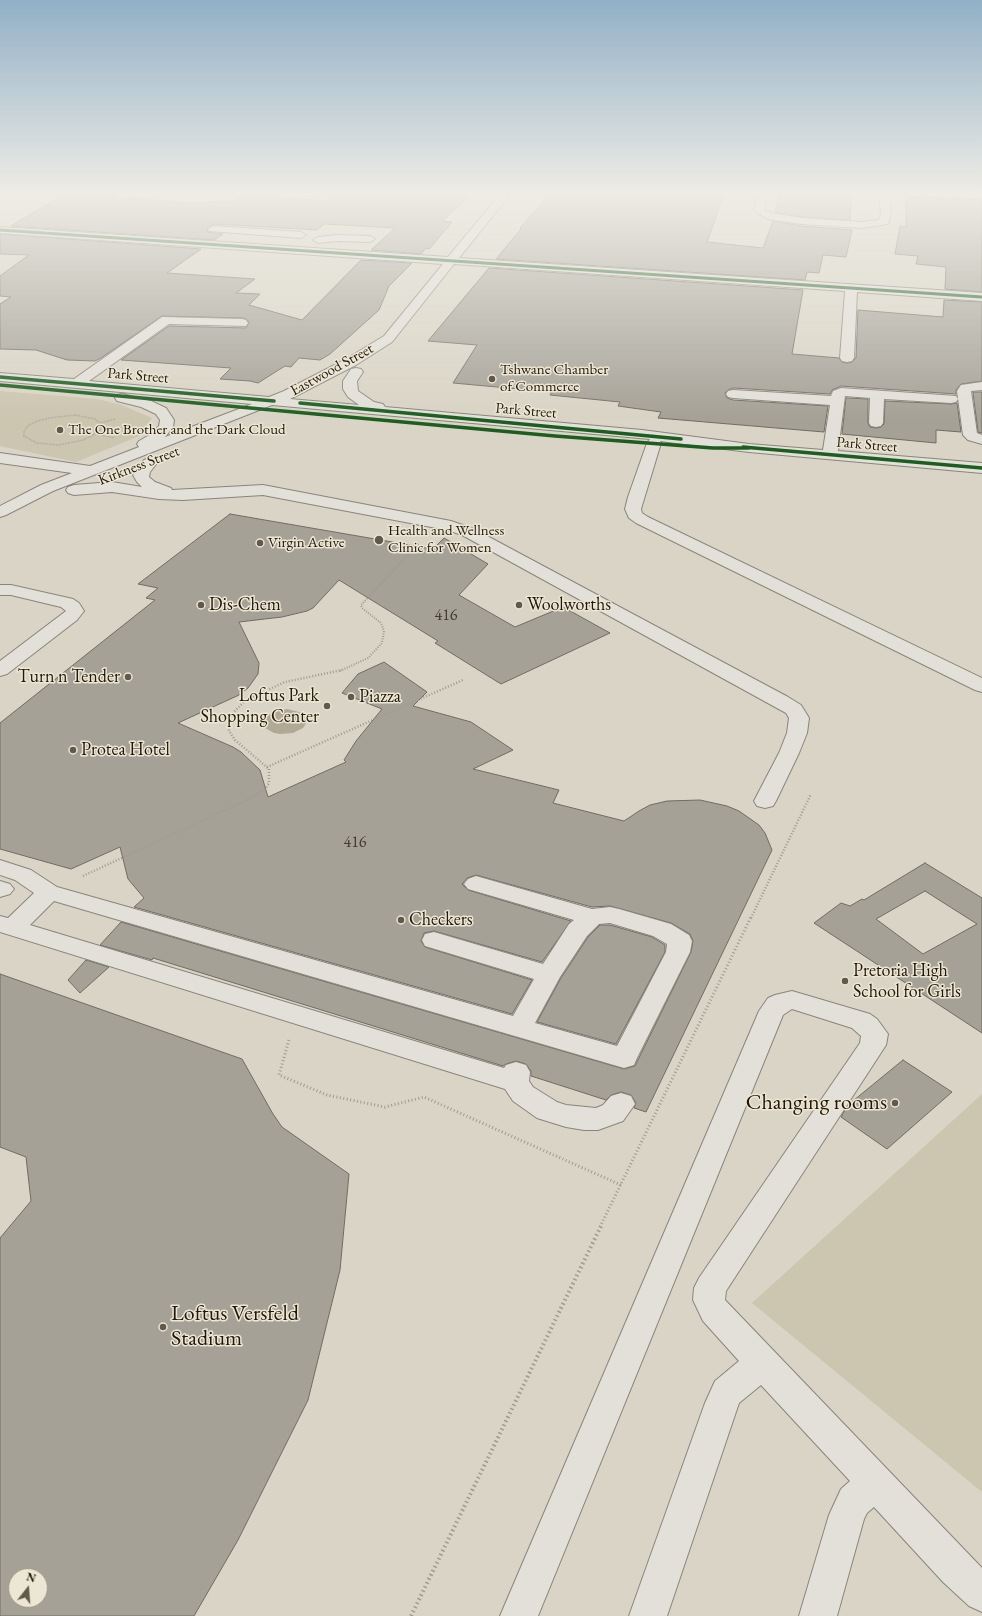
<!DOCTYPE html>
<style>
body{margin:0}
#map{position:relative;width:982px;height:1616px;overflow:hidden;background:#d9d4c5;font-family:"EB Garamond",serif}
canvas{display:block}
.north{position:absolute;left:8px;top:1568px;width:40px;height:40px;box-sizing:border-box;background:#ece6d4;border:1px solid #9b9383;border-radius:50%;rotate:17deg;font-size:11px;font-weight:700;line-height:16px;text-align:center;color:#22160a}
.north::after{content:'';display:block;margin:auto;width:14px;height:18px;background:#62584b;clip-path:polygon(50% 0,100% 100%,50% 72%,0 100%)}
</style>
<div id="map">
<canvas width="982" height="1616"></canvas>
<div class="north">N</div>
</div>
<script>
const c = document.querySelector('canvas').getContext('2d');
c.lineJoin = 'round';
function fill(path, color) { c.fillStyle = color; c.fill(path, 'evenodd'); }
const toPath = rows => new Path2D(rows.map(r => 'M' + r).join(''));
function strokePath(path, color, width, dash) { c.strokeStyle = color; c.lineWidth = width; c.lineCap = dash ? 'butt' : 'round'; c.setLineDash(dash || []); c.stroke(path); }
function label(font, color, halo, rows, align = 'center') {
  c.font = font + ' "EB Garamond",serif'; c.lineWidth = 3; c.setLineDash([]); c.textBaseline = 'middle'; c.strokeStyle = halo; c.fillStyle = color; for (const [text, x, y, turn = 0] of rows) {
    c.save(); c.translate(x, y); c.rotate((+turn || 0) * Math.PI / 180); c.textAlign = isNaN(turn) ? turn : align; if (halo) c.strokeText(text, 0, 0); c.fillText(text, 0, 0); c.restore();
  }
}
fill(toPath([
 [0,391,97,399,122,405,152,418,139,436,76,462,0,446],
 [982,1094,982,1492,752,1303]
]), '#ccc5b0');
fill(toPath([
 [287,709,299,712,307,717,308,720,303,728,293,733,280,734,274,733,265,728,263,725,265,717,274,712]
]), '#b1a995');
const building = toPath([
 [336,192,443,192,471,195,442,221,452,222,429,249,426,248,421,254,371,250,395,228,324,224,317,230,213,224,207,229,208,232,223,234,214,240,11,226,66,193,115,195,110,197,194,203,234,201,241,195,328,201,336,192],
 [552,192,725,192,707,242,763,248,773,221,801,226,852,230,846,257,823,255,819,273,807,272,805,280,496,259,521,229,520,228,552,192],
 [780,192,852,192,850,220,801,217,775,212,780,192],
 [906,196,982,200,982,292,945,289,946,267,916,264,918,256,895,254,900,226,906,227,906,196],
 [0,234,201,249,167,273,255,279,236,293,260,294,249,305,302,320,361,260,412,263,389,286,379,310,330,354,320,360,299,358,291,367,285,366,258,383,250,381,220,379,231,368,121,360,169,326,246,328,249,322,246,319,242,318,162,316,101,358,95,361,67,360,36,350,0,349,0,304,11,297,0,296,0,276,29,255,0,254,0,234],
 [489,268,803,290,792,354,839,358,842,362,847,363,852,362,856,358,858,310,943,317,944,300,982,302,982,381,961,384,956,390,956,394,841,386,832,390,830,394,733,388,728,390,725,393,727,398,733,400,828,406,824,432,658,418,661,412,618,406,620,402,550,395,552,392,453,383,477,345,428,341,489,268],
 [973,392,982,392,982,433,978,432,973,392],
 [846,398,868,399,868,423,870,427,876,428,881,427,884,424,885,401,951,404,957,403,961,432,936,430,936,443,842,434,846,398],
 [230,514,433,549,444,538,488,564,459,595,515,627,563,607,610,633,501,684,435,643,438,641,339,580,313,608,307,611,282,617,239,622,259,663,258,674,248,688,239,695,178,723,233,747,241,752,260,770,268,797,346,762,344,760,356,741,382,709,342,693,358,674,384,662,427,692,413,706,471,722,513,750,473,769,559,790,553,803,624,821,639,811,650,805,667,801,700,800,727,806,739,811,759,825,765,833,772,850,646,1112,634,1108,636,1103,631,1095,621,1092,611,1095,606,1100,531,1076,531,1071,526,1064,516,1061,506,1064,503,1066,153,958,152,960,100,945,121,922,624,1069,635,1066,691,952,693,941,690,934,671,923,610,906,592,907,476,875,467,878,462,884,468,890,571,921,542,962,434,931,424,933,421,941,425,947,532,980,512,1014,134,907,144,898,128,879,120,847,71,869,0,849,0,723,155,600,146,598,158,588,138,584,230,514],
 [925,863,982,898,982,1033,814,923,841,903,850,906,862,899,864,900,925,863],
 [925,891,977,924,923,954,876,919,925,891],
 [600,925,610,925,652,937,665,945,665,952,616,1044,537,1022,561,978,588,937,600,925],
 [86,960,109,967,80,993,68,980,86,960],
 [0,974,242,1059,273,1114,282,1127,349,1174,340,1270,308,1400,238,1540,194,1616,0,1616,0,1238,31,1201,26,1157,0,1147,0,974],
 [16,1576,40,1576,40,1600,16,1600,16,1576],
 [903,1060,952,1092,887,1149,841,1117,848,1105,903,1060]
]);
fill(building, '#a5a197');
strokePath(building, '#706c63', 1);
const minor = toPath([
 [502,192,512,192,459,258,982,293,982,301,857,292,854,358,852,361,847,362,842,361,840,358,845,291,454,264,392,342,356,365,290,399,359,405,348,397,343,389,343,381,351,369,356,368,361,369,363,372,357,381,358,391,374,402,383,404,385,407,642,430,749,444,823,450,830,405,733,398,728,397,726,394,728,391,733,390,831,396,833,391,841,388,956,396,958,399,956,402,951,403,884,399,883,423,881,426,876,427,871,426,869,423,870,398,845,396,838,451,982,463,982,473,749,452,660,441,661,443,641,509,642,513,648,517,982,678,982,692,975,690,636,523,629,518,625,509,628,497,647,443,650,439,272,405,53,491,6,515,0,517,0,506,41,485,72,473,0,463,0,453,90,466,139,447,137,444,139,441,153,433,159,426,160,420,156,414,141,407,117,401,115,398,117,395,122,394,151,401,166,408,174,420,173,427,165,437,252,404,0,381,0,373,74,379,162,317,242,319,246,320,248,323,246,326,169,324,89,381,269,397,284,391,346,359,384,336,443,264,0,233,0,227,448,257,502,192],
 [759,192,769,192,764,210,771,213,801,218,862,222,879,220,881,213,879,192,889,192,891,213,888,224,862,228,801,224,768,219,754,211,759,192],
 [213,226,301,232,306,235,301,238,209,231,208,229,213,226],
 [338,235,370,236,375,239,370,242,338,241,318,243,313,240,318,237,338,235],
 [982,382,982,390,971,391,977,433,982,435,982,444,968,440,963,435,957,391,961,385,982,382],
 [149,458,154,460,157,463,150,472,149,477,155,482,171,488,172,490,263,485,451,521,474,529,788,697,801,705,809,718,807,733,799,753,776,801,773,806,765,808,757,806,754,801,779,753,787,733,789,718,786,713,462,535,447,530,263,495,183,500,159,499,112,492,74,495,68,493,66,490,68,487,74,485,112,482,142,487,137,482,133,475,144,460,149,458],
 [0,585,11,585,73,599,79,603,84,611,77,620,7,674,0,676,0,661,66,611,61,607,11,595,0,595,0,585],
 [0,860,31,870,57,887,513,1016,534,979,425,946,422,940,425,934,434,932,543,964,569,924,574,920,468,889,464,884,468,879,476,876,592,909,610,907,619,909,671,924,689,935,692,941,690,952,637,1058,634,1065,624,1068,54,901,30,925,504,1068,506,1065,516,1062,526,1065,530,1072,529,1081,533,1087,557,1102,566,1105,596,1108,603,1105,611,1096,621,1093,631,1096,635,1104,623,1121,598,1130,584,1130,566,1127,537,1118,513,1101,505,1089,0,932,0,916,8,918,34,893,15,880,0,875,0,860],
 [610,923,653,936,667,944,666,952,617,1046,535,1023,560,977,587,936,599,924,610,923],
 [0,881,10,884,14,889,10,894,0,897,0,881],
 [792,991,870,1014,877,1019,888,1034,886,1045,726,1291,725,1300,982,1568,982,1612,969,1606,943,1582,874,1507,867,1513,864,1519,837,1616,799,1616,829,1515,841,1489,850,1481,761,1385,739,1403,667,1616,629,1616,705,1403,715,1381,739,1361,703,1321,693,1300,694,1288,699,1278,860,1043,861,1036,852,1028,792,1009,783,1015,538,1616,500,1616,759,1011,768,998,775,995,792,991]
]);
strokePath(minor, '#8a857c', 2);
strokePath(toPath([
 [75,415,95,419,100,423,101,427,99,432,83,440,59,445,37,443,24,436,24,431,29,425,38,421,49,418,75,415],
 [100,423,115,419],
 [96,434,115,438]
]), '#9e9a94', 1.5, [0.5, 1]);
strokePath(toPath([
 [340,671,368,658,382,643,384,631,381,623,362,608,361,605,419,543]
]), '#9e9a94', 2, [1, 1.5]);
strokePath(toPath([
 [267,767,463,680],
 [83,876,247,800,265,789,269,783,269,769,235,740,229,731,228,722,235,711,246,700,285,682,342,670],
 [751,918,811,794]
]), '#9e9a94', 2.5, [1, 2]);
strokePath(toPath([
 [289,1040,279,1075,327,1095,385,1107,424,1097,621,1185],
 [600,1227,751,917]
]), '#9e9a94', 3, [1, 2.5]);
strokePath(toPath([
 [411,1616,601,1226]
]), '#9e9a94', 4, [1.5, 3]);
fill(minor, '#e2e0d9');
strokePath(toPath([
 [0,230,982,297]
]), '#1b5e20', 3);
strokePath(toPath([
 [0,377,274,401],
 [0,385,555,436,713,448,749,448],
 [300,403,681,439],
 [743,447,982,468]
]), '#1b5e20', 3.5);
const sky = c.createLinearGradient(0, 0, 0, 419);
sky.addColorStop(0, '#92b0c7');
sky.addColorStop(0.46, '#eeece5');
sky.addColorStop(1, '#eeece500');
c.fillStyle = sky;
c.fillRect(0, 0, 982, 419);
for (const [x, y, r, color] of [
 [492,379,4,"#62584b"],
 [60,430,4,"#62584b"],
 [379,540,5,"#62584b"],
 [260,543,4,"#62584b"],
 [201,605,4,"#62584b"],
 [519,605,4,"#62584b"],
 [128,677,4,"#62584b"],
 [351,697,4,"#62584b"],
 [327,706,4,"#62584b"],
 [73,750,4,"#62584b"],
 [401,920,4,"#62584b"],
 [845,981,4,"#62584b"],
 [895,1103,4,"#62584b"],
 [163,1327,4,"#62584b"]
]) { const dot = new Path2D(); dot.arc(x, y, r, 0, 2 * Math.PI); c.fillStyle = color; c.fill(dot); strokePath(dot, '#ece6d4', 1.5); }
label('15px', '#22160a', '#ece6d4', [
 ["Eastwood Street",332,370,-29],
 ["Park Street",138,376,5],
 ["Park Street",526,411,5],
 ["Park Street",867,445,5],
 ["Kirkness Street",139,466,-21]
]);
label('15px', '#22160a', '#ece6d4', [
 ["Tshwane Chamber",500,370],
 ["of Commerce",500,387],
 ["The One Brother and the Dark Cloud",68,430],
 ["Health and Wellness",388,531],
 ["Clinic for Women",388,548],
 ["Virgin Active",268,543]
], 'left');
label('16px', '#43392d', null, [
 ["416",446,616],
 ["416",355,843]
]);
label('18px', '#22160a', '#ece6d4', [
 ["Dis-Chem",209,605],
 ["Woolworths",527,605],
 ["Turn n Tender",120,677,"right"],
 ["Loftus Park",319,696,"right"],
 ["Shopping Center",319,717,"right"],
 ["Piazza",359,697],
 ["Protea Hotel",81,750],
 ["Checkers",409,920],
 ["Pretoria High",853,971],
 ["School for Girls",853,992]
], 'left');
label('22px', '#22160a', '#ece6d4', [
 ["Changing rooms",887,1103],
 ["Loftus Versfeld",171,1314,"left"],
 ["Stadium",171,1339,"left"]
], 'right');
</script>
